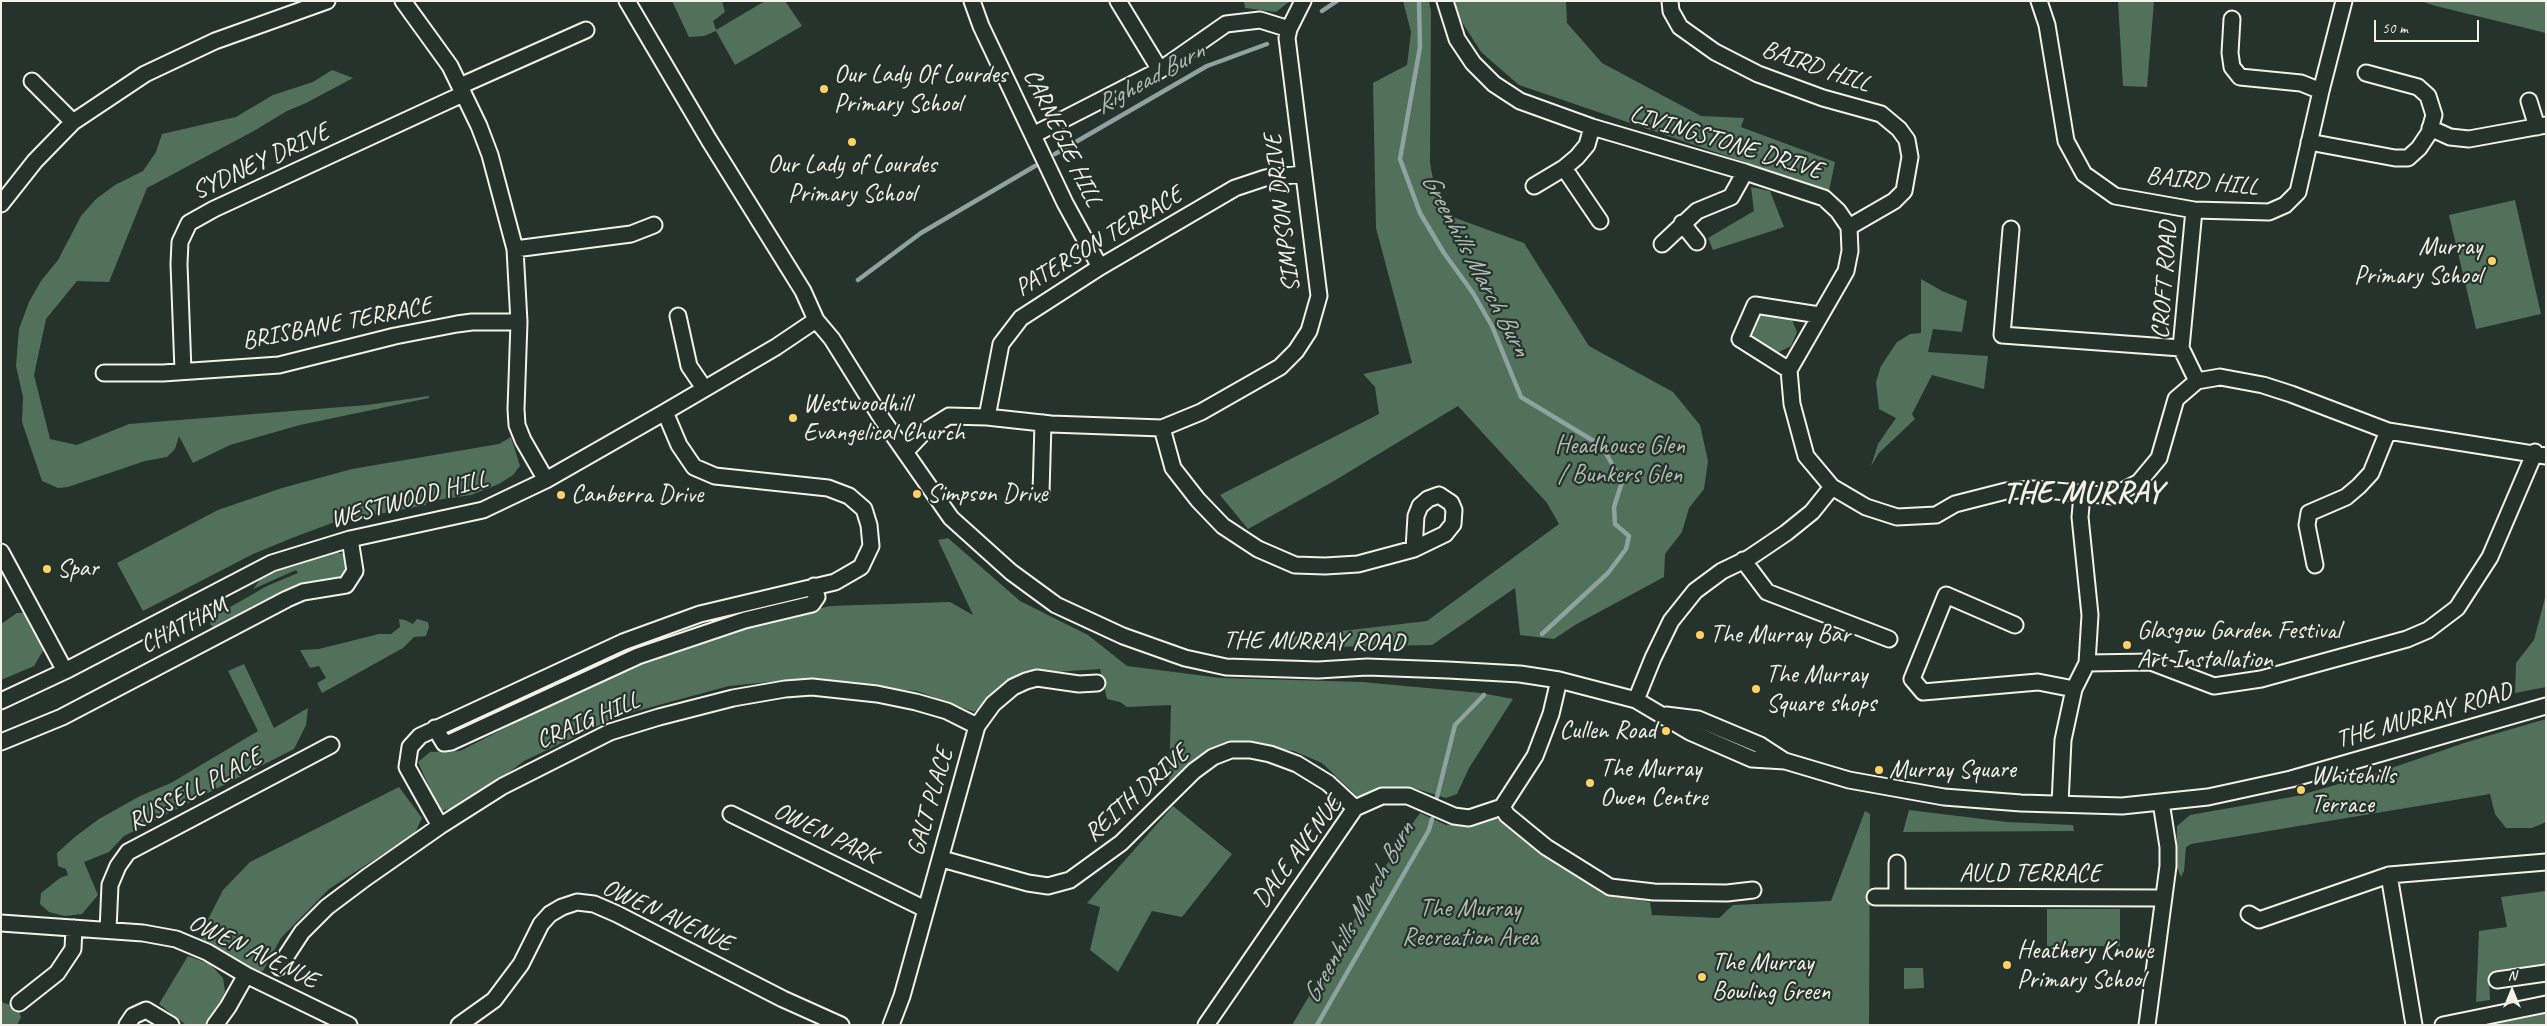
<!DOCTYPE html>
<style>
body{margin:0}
#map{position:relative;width:2547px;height:1026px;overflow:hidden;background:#26332d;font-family:Caveat,sans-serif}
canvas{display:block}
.frame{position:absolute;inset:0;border:2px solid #f4f1e8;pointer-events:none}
.north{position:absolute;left:2487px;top:966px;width:50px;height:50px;-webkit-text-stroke:4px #26332d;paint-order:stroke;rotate:0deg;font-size:14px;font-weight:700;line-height:20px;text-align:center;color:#f4f1e8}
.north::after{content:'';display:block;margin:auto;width:18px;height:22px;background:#f4f1e8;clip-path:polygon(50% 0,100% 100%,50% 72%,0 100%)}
.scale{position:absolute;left:2374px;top:20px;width:105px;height:22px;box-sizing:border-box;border:2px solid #f4f1e8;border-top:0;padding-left:6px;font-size:15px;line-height:18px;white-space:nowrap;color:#f4f1e8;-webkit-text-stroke:4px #26332d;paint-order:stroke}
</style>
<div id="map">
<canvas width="2547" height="1026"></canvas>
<div class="frame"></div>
<div class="north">N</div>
<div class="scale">50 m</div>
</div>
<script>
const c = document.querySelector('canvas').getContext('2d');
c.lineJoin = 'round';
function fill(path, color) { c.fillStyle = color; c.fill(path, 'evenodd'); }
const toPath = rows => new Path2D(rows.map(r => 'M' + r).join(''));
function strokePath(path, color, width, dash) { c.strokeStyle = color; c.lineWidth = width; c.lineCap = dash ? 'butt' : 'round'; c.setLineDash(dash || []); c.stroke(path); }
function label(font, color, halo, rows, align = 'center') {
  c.font = font + ' Caveat,sans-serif'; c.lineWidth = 4.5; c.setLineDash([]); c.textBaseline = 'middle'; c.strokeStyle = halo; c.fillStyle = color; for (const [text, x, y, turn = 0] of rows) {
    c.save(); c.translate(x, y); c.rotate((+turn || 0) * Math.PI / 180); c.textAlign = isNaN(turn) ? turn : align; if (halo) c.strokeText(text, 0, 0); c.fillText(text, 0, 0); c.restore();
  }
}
fill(toPath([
 [672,1,722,1,725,12,713,21,716,30,765,1,785,1,802,26,735,65,716,31,704,36,689,37],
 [1244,1,1290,1,1276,12,1245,8],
 [1403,1,1429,1,1431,12,1430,163,1439,212,1524,243,1589,346,1673,392,1700,425,1708,461,1704,489,1689,508,1682,532,1665,554,1664,577,1575,625,1554,639,1520,635,1515,588,1432,645,1276,648,1274,639,1427,621,1559,524,1547,503,1458,406,1334,481,1248,529,1220,495,1379,414,1375,387,1363,374,1412,363,1376,228,1373,83,1407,65,1411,32],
 [1455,1,1566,1,1567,23,1602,63,1701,116,1744,118,1741,127,1835,162,1829,191,1519,85,1481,52,1458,16],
 [2118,1,2154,1,2147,87,2123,86],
 [2420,1,2546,1,2546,33,2436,6],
 [332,70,353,78,306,103,287,111,252,132,147,188,109,282,77,281,46,319,34,375,50,439,77,445,129,424,367,405,429,396,429,398,300,425,230,445,193,463,179,436,175,449,167,457,145,461,68,487,58,488,42,481,22,422,23,397,16,366,19,329,29,302,41,281,58,260,81,216,96,199,115,185,143,171,156,152,162,134,236,117,273,95,313,82],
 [1751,187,1770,191,1784,227,1713,250,1708,238,1754,211],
 [2515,200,2541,314,2476,329,2449,215],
 [1921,279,1942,291,1967,301,1962,332,1933,329,1928,352,1988,356,1984,389,1932,375,1912,414,1915,419,1879,453,1871,466,1878,444,1896,418,1879,409,1876,382,1881,366,1897,342,1910,334,1921,333],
 [1762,313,1790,315,1797,332,1791,346,1779,352,1770,350,1752,338,1750,332,1757,316],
 [511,437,520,466,513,475,499,484,471,495,443,499,426,503,426,505,332,523,292,538,253,554,143,611,117,563,218,510,282,488,352,469,499,444],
 [948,538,1020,601,1088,635,1127,666,1221,678,1362,682,1481,693,1513,699,1469,768,1457,794,1446,798,1411,787,1384,787,1360,799,1322,763,1294,751,1249,744,1226,743,1169,783,1171,705,1127,707,1120,702,1107,699,1100,669,1055,672,1018,678,974,712,917,691,798,679,729,686,618,716,524,761,464,806,440,811,418,762,430,752,460,751,580,690,651,659,771,620,830,606,950,602,973,615,938,540],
 [336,552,343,554,348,559,348,567,343,577,337,581,215,629,210,624,211,618,267,586,298,573,296,570,253,589,260,580,282,569],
 [2546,594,2546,687,2515,693,2516,663,2534,640],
 [17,613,25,613,44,649,34,666,1,680,1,624],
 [399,619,405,620,413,624,417,619,428,622,429,627,426,636,414,637,403,648,322,693,317,683,326,678,319,666,310,668,300,650,319,649,379,634,391,634,400,627],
 [244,664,274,728,308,708,306,725,294,749,124,836,109,852,84,862,98,895,82,914,65,916,49,912,40,904,41,893,60,878,68,875,66,869,58,866,57,853,76,836,99,819,140,796,171,783,258,731,228,671],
 [2546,719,2546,822,2532,828,2506,828,2495,814,2490,794,2191,844,2186,847,2184,871,2181,877,2176,865,2177,826,2190,815,2297,796,2377,773,2467,742],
 [399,787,422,818,415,833,329,889,281,938,263,971,252,972,199,937,223,890,250,862],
 [1173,806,1232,854,1182,917,1152,911,1118,972,1090,950,1100,907,1087,903],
 [1909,810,2007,822,2073,825,2074,831,1903,832],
 [1865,811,1870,814,1869,1025,1292,1025,1405,834,1420,813,1446,825,1496,818,1603,894,1650,902,1652,915,1719,918,1733,905,1831,901],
 [2546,891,2546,964,2489,975,2490,1000,2476,1002,2479,931,2507,927,2501,897],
 [2047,909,2120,909,2120,946,2047,946],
 [188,956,210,964,223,978,225,991,220,1005,206,1025,186,1025,159,1004],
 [1904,968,1923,968,1924,988,1904,989],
 [1,999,3,1003,13,1005,18,1009,21,1017,17,1025,1,1025],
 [2501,1013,2546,1013,2546,1025,2467,1025]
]), '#51715b');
strokePath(toPath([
 [1419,1,1420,47,1400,159,1420,213,1444,253,1473,293,1492,326,1521,397,1602,446,1622,482,1614,507,1615,524,1629,536,1626,549,1608,573,1542,634],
 [1322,11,1337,1],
 [1055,154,1207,66,1267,44],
 [858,280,921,233,1035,166],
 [1437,797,1455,725,1484,695],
 [1317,1025,1429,830,1432,819]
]), '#8ea2a0', 4.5);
const minor = toPath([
 [403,1,450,66,479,126,490,155,515,249,519,322,516,409,517,425,523,440,546,480],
 [627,1,709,140,803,291,816,320,832,339,882,419,951,518,1011,572,1056,605,1123,636,1185,658,1226,667,1318,670,1367,667,1448,670,1520,674,1559,680,1636,700,1690,732,1752,759,1785,761,1849,780,1944,797,2021,803,2122,806,2208,797,2291,779,2546,706],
 [972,1,981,26,1065,203,1100,267],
 [1118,1,1160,70],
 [1445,1,1457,39,1473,63,1494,84,1520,101,1592,127,1745,172,1824,198,1838,211,1849,227,1850,251,1846,271,1789,370,1792,404,1806,456,1832,487,1866,507,1897,517,1936,515,1955,504,2006,491,2033,489,2113,496,2139,482,2159,458,2176,399,2197,381,2220,377,2263,385,2291,394,2388,431,2546,456],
 [1670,1,1671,11,1680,27,1715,52,1758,74,1823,98,1881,114,1899,129,1907,140,1910,157,1904,191,1894,201,1849,227],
 [2039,1,2047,25,2066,141,2084,174,2115,196,2194,210,2269,212,2285,205,2298,192,2321,91,2344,1],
 [2232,19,2230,53,2232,67,2240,77,2301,83,2321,91],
 [32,81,73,122],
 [460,86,586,30],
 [2529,101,2537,127],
 [2430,128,2450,137,2469,139,2546,125],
 [1033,135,1160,70,1226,24,1260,20,1289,29],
 [2309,142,2395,158,2408,158,2419,148,2429,133,2434,115,2428,96,2418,87,2366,73],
 [1564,168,1600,221],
 [1534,186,1564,168,1577,157,1587,145,1592,127],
 [1,204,35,161,73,122,145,74,215,41,327,1],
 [2194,210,2181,348,2197,381],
 [1682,223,1697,242],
 [2011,229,2002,335,2181,348],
 [1662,244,1697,211,1731,197,1745,172],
 [515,249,631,234,654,225],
 [678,316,689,366,704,388],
 [1789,370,1740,339,1755,305,1819,315],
 [183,371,179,264,180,242,189,223,214,209,463,94],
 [104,373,163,373,279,365,395,336,457,324,472,322,519,322],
 [987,417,1001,344,1021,318,1100,267,1235,188,1265,178,1302,174],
 [1162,428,1173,468,1198,500,1223,526,1258,549,1295,565,1325,566,1358,564,1414,549],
 [905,452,925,431,949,416,987,417,1051,424,1162,428,1201,412,1280,367,1296,351,1309,331,1319,296,1287,38,1289,29,1303,1],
 [1041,493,1043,423],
 [1439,495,1451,503,1454,510,1453,524,1445,534,1414,549,1416,516,1420,506,1428,499,1439,495],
 [1,552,65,671],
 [1743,560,1767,592,1889,639],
 [2315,565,2307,525,2309,513,2346,497,2359,486,2371,473,2388,431],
 [2015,625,1946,595,1912,679,1923,692,2038,682,2074,689],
 [2087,663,2151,662,2214,686,2261,679,2407,639,2428,630,2457,608,2490,557,2535,452],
 [1636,700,1653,658,1671,621,1695,591,1722,571,1749,558,1786,533,1812,512,1832,487],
 [1,701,65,671,272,563,350,539,483,510,546,480,665,412,776,347,816,320],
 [1666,715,1698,719,1760,745,1783,760],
 [435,728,444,743,451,742,638,656,745,620,812,604,817,597,814,586],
 [1,742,62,717,287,599,303,592,346,585,355,571,350,539],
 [2060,804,2063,740,2074,689,2087,663,2090,615,2080,517,2082,495],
 [1502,807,1507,815,1546,847,1610,887,1654,892,1727,893,1753,890],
 [1502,807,1535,756,1551,714,1559,680],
 [731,814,925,909],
 [440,826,407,767,410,747,420,736,623,642,700,614,835,582,861,567,871,546,869,525,864,509,849,496,828,488,715,476,694,467,679,445,665,412],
 [942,859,1028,883,1048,886,1070,880,1121,843,1194,771,1213,757,1231,750,1250,750,1270,754,1297,764,1328,783,1355,808],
 [1897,863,1897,897],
 [2389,875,2414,1025],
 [1875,897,2164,898],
 [2249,914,2259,920,2389,875,2546,862],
 [1,923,143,933,176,939,207,952,246,975,349,1025],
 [108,930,110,885,118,866,128,852,331,745],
 [279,967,302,932,327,907,367,877,440,826,503,786,610,732,659,717,733,698,785,689,812,687,877,694,916,702,947,711,977,726],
 [2497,980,2546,973],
 [19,1003,57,973,73,949,74,928],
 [127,1025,133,1016,146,1010,171,1025],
 [215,1025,228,1007,246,975],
 [459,1025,494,1000,521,964,541,924,550,914,562,907,577,902,594,904,617,914,783,999,841,1025],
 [891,1025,902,996,977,726,993,704,1013,687,1026,681,1037,678,1079,684,1097,683],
 [1206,1025,1355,808,1382,796,1408,796,1454,816,1469,818,1502,807],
 [2147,1025,2168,866,2168,847,2161,802],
 [2443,1025,2546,1004]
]);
strokePath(minor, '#f4f1e8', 19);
strokePath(minor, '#26332d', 15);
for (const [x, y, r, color] of [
 [824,89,5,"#ffd166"],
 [852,142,5,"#ffd166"],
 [2492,261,5,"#ffd166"],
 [793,418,5,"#ffd166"],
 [917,494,5,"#ffd166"],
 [561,495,5,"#ffd166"],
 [47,569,5,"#ffd166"],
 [1700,635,5,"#ffd166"],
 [2127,645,5,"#ffd166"],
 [1756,689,5,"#ffd166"],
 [1666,731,5,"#ffd166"],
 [1879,770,5,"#ffd166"],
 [1590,783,5,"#ffd166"],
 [2301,790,5,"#ffd166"],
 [2007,965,5,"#ffd166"],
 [1702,977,5,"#ffd166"]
]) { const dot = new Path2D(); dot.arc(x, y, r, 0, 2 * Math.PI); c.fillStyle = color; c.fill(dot); strokePath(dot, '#26332d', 2); }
label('25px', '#f4f1e8', '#26332d', [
 ["BAIRD HILL",1816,67,19],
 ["CARNEGIE HILL",1062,138,64],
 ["LIVINGSTONE DRIVE",1726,143,17],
 ["SYDNEY DRIVE",261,162,-25],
 ["BAIRD HILL",2202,182,6],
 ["SIMPSON DRIVE",1283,213,-97],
 ["PATERSON TERRACE",1099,242,-31],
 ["CROFT ROAD",2165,280,-86],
 ["BRISBANE TERRACE",337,324,-11],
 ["WESTWOOD HILL",409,500,-15],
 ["CHATHAM",184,626,-27],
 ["THE MURRAY ROAD",1314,642,1],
 ["THE MURRAY ROAD",2424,716,-16],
 ["CRAIG HILL",588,721,-23],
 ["RUSSELL PLACE",195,790,-28],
 ["REITH DRIVE",1137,794,-42],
 ["GALT PLACE",931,802,-74],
 ["OWEN PARK",825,834,26],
 ["DALE AVENUE",1298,852,-53],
 ["AULD TERRACE",2030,874],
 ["OWEN AVENUE",667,916,25],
 ["OWEN AVENUE",253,952,26]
]);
label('25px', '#f4f1e8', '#26332d', [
 ["Our Lady Of Lourdes",834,75],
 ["Primary School",834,104],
 ["Our Lady of Lourdes",852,165,"center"],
 ["Primary School",852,194,"center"],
 ["Murray",2482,247,"right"],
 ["Primary School",2482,276,"right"],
 ["Westwoodhill",803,404],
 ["Evangelical Church",803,433],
 ["Simpson Drive",927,494],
 ["Canberra Drive",571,495],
 ["Spar",57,569],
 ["Glasgow Garden Festival",2137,631],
 ["Art Installation",2137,660],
 ["The Murray Bar",1710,635],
 ["The Murray",1766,675],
 ["Square shops",1766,704],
 ["Cullen Road",1656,731,"right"],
 ["The Murray",1600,769],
 ["Owen Centre",1600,798],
 ["Murray Square",1889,770],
 ["Whitehills",2311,776],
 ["Terrace",2311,805],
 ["Heathery Knowe",2017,951],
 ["Primary School",2017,980],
 ["The Murray",1712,963],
 ["Bowling Green",1712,992]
], 'left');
label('25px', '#b3beb0', '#26332d', [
 ["Headhouse Glen",1620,446],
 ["/ Bunkers Glen",1620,475],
 ["The Murray",1470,909],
 ["Recreation Area",1470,938]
]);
label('italic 26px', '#b0bdb8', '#26332d', [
 ["Righead Burn",1150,79,-29],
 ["Greenhills March Burn",1475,265,62],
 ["Greenhills March Burn",1359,913,-61]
]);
c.letterSpacing = '1px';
label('bold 30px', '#f4f1e8', '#26332d', [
 ["THE MURRAY",2083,494]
]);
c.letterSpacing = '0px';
</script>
